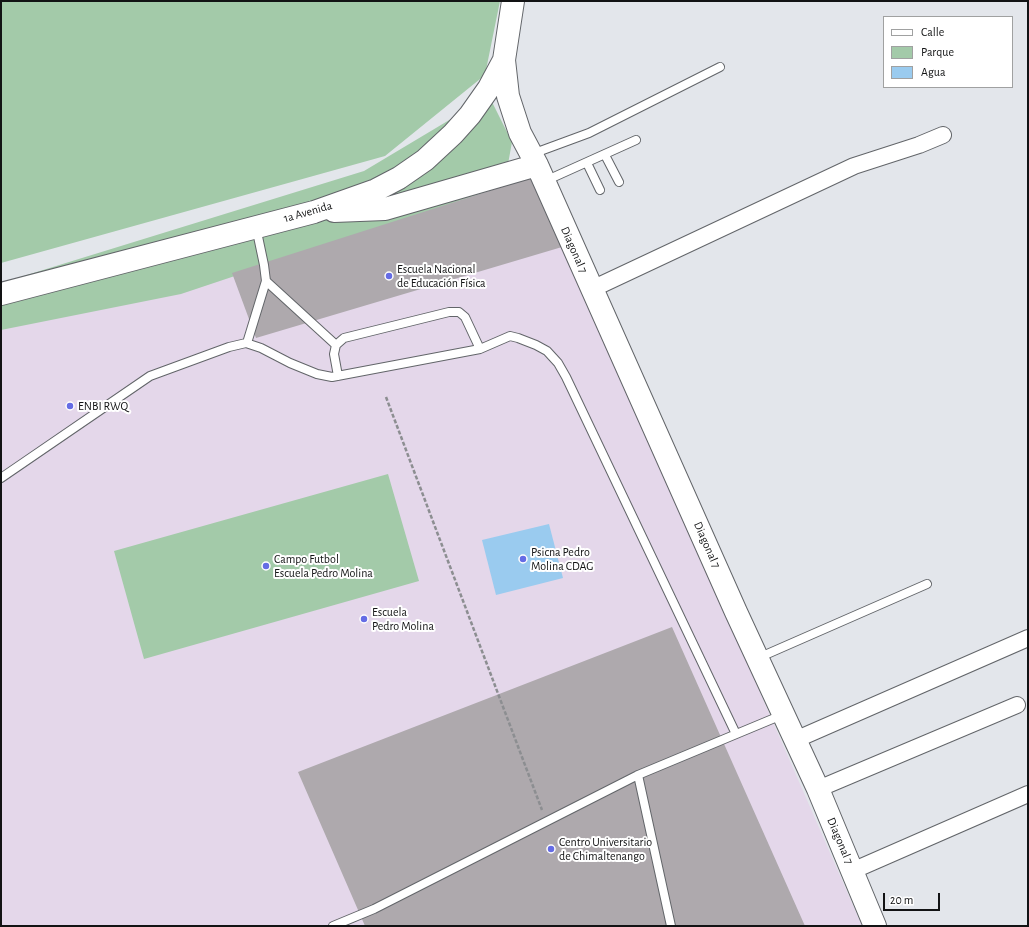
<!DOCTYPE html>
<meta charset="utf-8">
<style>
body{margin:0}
#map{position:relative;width:1029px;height:927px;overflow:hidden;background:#e3e6eb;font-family:"Alegreya Sans",sans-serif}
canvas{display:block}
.frame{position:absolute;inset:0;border:2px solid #121314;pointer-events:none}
.legend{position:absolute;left:883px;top:16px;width:130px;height:72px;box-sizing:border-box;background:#fff;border:1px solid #a0a1a1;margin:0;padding:5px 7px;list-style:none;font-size:12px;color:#121314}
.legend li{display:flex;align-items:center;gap:8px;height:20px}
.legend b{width:20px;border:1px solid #a0a1a1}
.scale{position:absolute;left:883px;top:893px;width:57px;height:18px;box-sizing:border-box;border:2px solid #121314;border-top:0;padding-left:5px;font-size:12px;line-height:14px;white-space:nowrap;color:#121314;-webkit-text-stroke:3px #fff;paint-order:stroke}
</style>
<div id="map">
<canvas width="1029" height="927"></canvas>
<div class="frame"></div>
<ul class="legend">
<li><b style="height:5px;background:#fff"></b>Calle</li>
<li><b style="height:11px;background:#a3caa9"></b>Parque</li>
<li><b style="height:11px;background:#9acbef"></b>Agua</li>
</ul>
<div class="scale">20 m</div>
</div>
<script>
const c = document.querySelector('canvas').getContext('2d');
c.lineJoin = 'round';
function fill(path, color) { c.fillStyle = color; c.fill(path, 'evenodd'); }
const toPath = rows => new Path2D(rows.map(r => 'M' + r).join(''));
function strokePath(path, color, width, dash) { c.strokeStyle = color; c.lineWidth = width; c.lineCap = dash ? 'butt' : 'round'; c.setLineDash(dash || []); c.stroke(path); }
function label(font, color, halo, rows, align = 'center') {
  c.font = font + ' "Alegreya Sans",sans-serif'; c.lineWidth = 4; c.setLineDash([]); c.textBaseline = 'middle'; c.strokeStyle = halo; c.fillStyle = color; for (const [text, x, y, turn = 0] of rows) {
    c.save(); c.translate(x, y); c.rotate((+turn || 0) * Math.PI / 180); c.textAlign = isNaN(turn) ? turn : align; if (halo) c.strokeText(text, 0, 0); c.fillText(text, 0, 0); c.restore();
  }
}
fill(toPath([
 [535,172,552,216,862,926,1,926,1,312]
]), '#e4d7ea');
fill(toPath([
 [1,1,500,1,485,75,385,156,1,263],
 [488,94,512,142,504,186,181,294,1,330,1,283,364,171,456,116],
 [388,474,419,581,144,659,114,551]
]), '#a3caa9');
fill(toPath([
 [549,524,563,578,496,595,482,540]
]), '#9acbef');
fill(toPath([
 [533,177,562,247,256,338,232,273],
 [672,627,805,926,365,926,298,772]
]), '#aea9ad');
const lane = toPath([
 [532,154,589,133,720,67],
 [605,155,619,182],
 [587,163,600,190],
 [545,181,636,140],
 [266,281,336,345],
 [247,343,266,281,264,265,256,227],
 [338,376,334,354,336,345,344,338,449,312,459,312,465,317,480,349],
 [1,478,150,376,229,347,246,343,261,348,290,363,317,374,332,377,480,349,510,336,518,338,536,345,547,351,558,363,566,377,736,734],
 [758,658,927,584],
 [638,775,671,926],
 [333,926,374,909,638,775,782,715]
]);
const street = toPath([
 [592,289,854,166,919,145,943,135],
 [795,740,1028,638],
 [818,789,1017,705],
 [852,871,1028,794]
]);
const secondary = toPath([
 [504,60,508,96,520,133,537,165,736,612,818,789,875,926],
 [334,211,385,209,537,165],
 [1,294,314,212,376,190,399,178,425,160,453,134,470,115,489,88,504,60,513,1]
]);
strokePath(lane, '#626569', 10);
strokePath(street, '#626569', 18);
strokePath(secondary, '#626569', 24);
strokePath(toPath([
 [386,397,542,810]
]), '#8c8e91', 2.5, [4, 2]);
strokePath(lane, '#fff', 8);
strokePath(street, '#fff', 16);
strokePath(secondary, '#fff', 22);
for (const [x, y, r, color] of [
 [389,276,4,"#656ce5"],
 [70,406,4,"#656ce5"],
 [523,559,4,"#656ce5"],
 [266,566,4,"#656ce5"],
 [364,619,4,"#656ce5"],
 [551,849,4,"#656ce5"]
]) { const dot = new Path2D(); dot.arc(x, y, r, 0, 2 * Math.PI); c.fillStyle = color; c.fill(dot); strokePath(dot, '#fff', 1.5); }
label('12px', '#121314', '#fff', [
 ["1a Avenida",308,212,-16],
 ["Diagonal 7",574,250,66],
 ["Diagonal 7",707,545,66],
 ["Diagonal 7",840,841,67]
]);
label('12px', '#121314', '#fff', [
 ["Escuela Nacional",397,269],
 ["de Educación Física",397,283],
 ["ENBI RWQ",78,406],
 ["Psicna Pedro",531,552],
 ["Molina CDAG",531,566],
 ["Campo Futbol",274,559],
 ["Escuela Pedro Molina",274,573],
 ["Escuela",372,612],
 ["Pedro Molina",372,626],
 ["Centro Universitario",559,842],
 ["de Chimaltenango",559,856]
], 'left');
</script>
